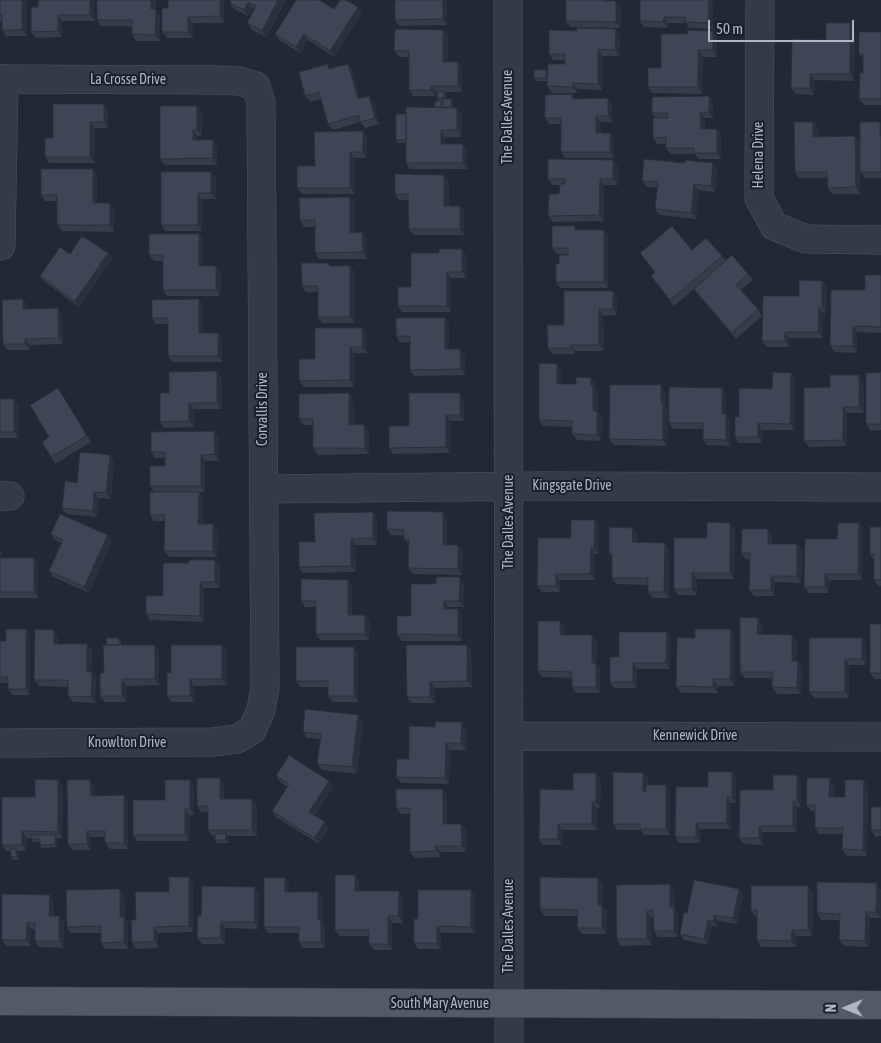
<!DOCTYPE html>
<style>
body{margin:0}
#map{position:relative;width:881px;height:1043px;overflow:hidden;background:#222836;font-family:"Asap Condensed",sans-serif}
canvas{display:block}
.north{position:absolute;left:821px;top:983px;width:50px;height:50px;-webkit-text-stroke:4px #1a202b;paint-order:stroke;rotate:270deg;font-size:14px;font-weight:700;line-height:20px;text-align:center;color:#afb5c3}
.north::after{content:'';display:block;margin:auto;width:18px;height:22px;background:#afb5c3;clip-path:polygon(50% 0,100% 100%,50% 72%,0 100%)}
.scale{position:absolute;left:708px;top:20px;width:146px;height:22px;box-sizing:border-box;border:2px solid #afb5c3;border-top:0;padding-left:6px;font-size:15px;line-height:18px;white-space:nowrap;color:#afb5c3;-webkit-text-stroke:4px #1a202b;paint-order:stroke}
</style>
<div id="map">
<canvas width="881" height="1043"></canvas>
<div class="north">N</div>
<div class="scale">50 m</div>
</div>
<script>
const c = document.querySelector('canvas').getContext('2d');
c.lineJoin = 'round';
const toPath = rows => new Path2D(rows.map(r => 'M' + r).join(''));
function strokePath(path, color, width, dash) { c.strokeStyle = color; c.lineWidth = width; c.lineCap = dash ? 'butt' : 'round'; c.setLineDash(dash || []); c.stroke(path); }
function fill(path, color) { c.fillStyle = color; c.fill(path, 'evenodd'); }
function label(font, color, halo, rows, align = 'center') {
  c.font = font + ' "Asap Condensed",sans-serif'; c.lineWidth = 4; c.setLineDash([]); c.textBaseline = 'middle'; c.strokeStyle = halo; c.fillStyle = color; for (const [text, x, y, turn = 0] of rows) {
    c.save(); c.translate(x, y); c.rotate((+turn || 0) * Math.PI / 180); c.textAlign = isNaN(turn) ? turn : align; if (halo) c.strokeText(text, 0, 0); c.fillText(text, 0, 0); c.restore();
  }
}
const minor = toPath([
 [508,0,509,1043],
 [760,0,759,198,774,226,806,239,881,240],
 [0,79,217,80,240,81,256,86,261,102,265,687,261,710,252,730,237,739,214,742,0,743],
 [1,246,4,79],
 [264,489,541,486,881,487],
 [0,496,10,496],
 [509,736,881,737]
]);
const major = toPath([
 [0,1001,881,1005]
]);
strokePath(minor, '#4f5562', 29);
strokePath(major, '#3e4450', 29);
strokePath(minor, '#353a47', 28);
strokePath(major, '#535967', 28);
fill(toPath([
 [0,0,27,0,27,36,6,36,2,30,2,22,0,22],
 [94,0,95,21,62,21,62,37,36,38,31,32,38,7],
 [224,0,224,23,192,23,193,38,167,38,162,32,168,8],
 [231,0,286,0,267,37,252,30,247,23,255,9,253,8,248,16,234,9,230,3],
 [395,0,447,0,447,25,399,26,395,20],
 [566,0,607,0,607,1,621,7,620,28,570,27,566,21],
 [713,2,713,29,689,28,686,23,668,23,668,28,644,27,640,21],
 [358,7,362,13,334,57,308,40,300,53,279,40,275,34,334,9],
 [156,9,160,15,160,41,136,41,132,34,132,26,101,26,97,20],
 [850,23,855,30,854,81,815,80,814,95,796,94,791,88,826,40],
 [443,30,448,36,447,62,462,68,462,92,445,92,447,95,447,99,453,102,453,108,462,114,462,137,445,137,445,144,467,150,467,169,410,169,406,163,406,143,398,143,396,140,406,114,435,108,439,101,437,98,437,92,435,92,435,96,413,96,409,90,409,57,399,57,394,51],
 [713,31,717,37,717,57,703,57,702,94,652,93,648,87,661,68,688,34],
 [881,32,881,105,864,105,859,99,863,73,863,59,859,54],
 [620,35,620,56,603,56,602,90,577,89,577,93,552,93,547,86,547,81,536,81,534,78,546,70,547,72,565,64,565,60,553,60,549,54],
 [348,64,352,70,360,99,373,102,379,124,365,128,360,122,333,130,328,124,321,99,310,102,305,96,331,69],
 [572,94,575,99,612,105,612,122,600,122,601,133,614,139,614,158,565,158,561,152,561,124,549,124,545,118],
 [709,96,713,102,713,118,705,118,705,129,717,129,721,135,721,159,699,159,695,154,671,154,666,148,666,144,657,144,653,138,655,118,652,113],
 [104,104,108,110,108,128,95,128,95,163,49,163,45,157,53,138],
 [202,112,202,136,197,136,197,140,213,140,217,146,217,165,165,165,160,159],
 [813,122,818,128,818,137,855,136,860,143,860,194,832,194,828,188,827,178,799,178,795,172],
 [880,122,881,124,881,178,865,178,860,172],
 [367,138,367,158,354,158,355,194,302,194,297,188,315,166],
 [618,166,618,185,604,185,604,221,553,222,548,216,559,194,560,185,552,185,548,179],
 [717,169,715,192,698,190,696,219,660,215,655,209,658,188,647,187,642,181],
 [97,175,97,203,114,209,114,232,62,231,57,225,57,201,45,201,41,195],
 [216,178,216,199,202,199,202,231,165,231,161,225],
 [449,181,449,206,460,206,464,212,464,235,414,235,409,229,408,200,399,200,395,194],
 [355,203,355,233,367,239,367,259,319,259,315,253,315,227,304,227,300,220],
 [578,230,608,236,608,288,560,288,556,282,559,264,568,254,557,254,552,248],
 [199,234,203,240,203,266,221,273,220,296,167,296,163,290,163,261,154,261,149,255],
 [108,253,112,259,79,307,45,282,40,276,70,254],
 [640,253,722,256,726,261,748,274,753,280,741,290,758,309,762,316,736,339,698,295,694,289,674,306,651,276,655,272],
 [466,255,466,278,451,278,451,312,402,312,398,306,411,287],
 [329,263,330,266,355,272,355,323,322,323,318,317,318,292,306,292,302,286],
 [881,275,881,333,857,332,857,353,835,352,830,346,865,290],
 [822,281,827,287,826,313,823,313,823,338,789,338,789,347,767,347,762,341,799,296],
 [617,297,617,315,603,316,604,351,575,351,575,354,552,354,548,348,564,325],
 [23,299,27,305,28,308,62,314,63,344,30,345,30,350,7,350,3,344],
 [199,299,203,305,203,333,218,333,222,339,222,362,172,362,168,356,168,324,156,324,152,318],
 [449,324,449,349,465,355,465,375,414,376,410,370,410,342,400,343,396,336],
 [362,328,367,334,367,353,354,353,354,387,304,387,299,381,315,359],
 [561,370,561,384,595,384,595,389,598,392,597,411,602,418,601,441,577,440,572,434,572,427,543,426,539,420],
 [881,372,881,430,871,431,866,424],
 [791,373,795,379,794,430,762,430,762,443,739,443,735,437,739,417],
 [859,375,863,381,864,413,847,413,847,446,809,447,804,441,830,387],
 [221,377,222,409,194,409,194,427,165,428,160,422,169,393],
 [722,388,726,394,726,414,730,420,730,446,707,445,703,439,703,429,673,429,669,423],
 [665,392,665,406,668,410,667,446,614,445,609,439],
 [349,393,353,400,354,425,369,431,369,454,318,455,313,448,313,425,303,425,299,419],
 [62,394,91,442,55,464,51,457],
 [0,399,14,399,19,405,18,438,0,438],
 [464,399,464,421,450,421,450,453,393,454,389,448,409,426],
 [219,437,219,461,205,461,205,492,195,492,203,499,203,524,218,530,217,557,169,557,164,551,165,521,154,521,150,515,154,492,150,486,165,466,165,458,155,458,151,452],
 [110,455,114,461,111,499,99,498,97,517,66,514,62,508,77,483],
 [373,512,377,518,377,545,355,545,356,572,303,573,299,567,315,542],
 [447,518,447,545,458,545,463,551,462,575,413,574,408,568,409,545,404,539,404,536,391,535,387,529],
 [595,520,599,526,599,554,595,554,595,580,560,580,560,592,542,592,537,586,571,538],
 [730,523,735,529,734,579,697,579,697,595,678,595,674,589,707,538],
 [881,527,881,586,878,586,874,580,874,560,870,554],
 [863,529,862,580,830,580,829,593,809,593,804,587,837,539],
 [51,534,112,541,89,593,53,577,49,571,61,543,55,540],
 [637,534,637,542,669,549,669,598,652,598,648,592,648,585,616,584,612,578,612,557,609,553],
 [772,535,772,544,797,544,802,550,801,583,775,582,775,596,754,596,749,590,750,559,746,559,741,553],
 [0,550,2,553,2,558,34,558,38,564,38,598,0,598],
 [215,560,220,566,220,588,204,588,204,622,150,620,146,614,163,596,189,563],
 [348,580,352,586,352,615,365,615,370,621,369,640,320,640,316,634,316,607,305,607,301,601],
 [464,584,464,607,448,607,448,609,462,615,462,641,401,641,397,634,411,616],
 [762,624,762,634,797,641,796,661,798,661,802,667,801,694,777,694,772,687,773,678,744,678,740,672],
 [881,624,881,679,875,679,870,673],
 [565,627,565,635,592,635,597,642,596,663,600,669,600,693,576,693,572,687,572,678,542,677,538,671],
 [26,629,30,635,30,695,12,695,8,689,8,683,0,683,0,641,6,641],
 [731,629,735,635,735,686,718,686,718,693,681,693,676,686,695,638],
 [667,632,671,638,670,669,637,669,637,688,614,688,610,682,619,657],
 [58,636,58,644,87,644,92,650,91,672,96,678,96,703,73,702,68,696,68,687,39,686,34,680],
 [862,638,866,644,866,665,849,665,849,698,814,698,809,692],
 [121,641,121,645,159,651,159,685,127,686,127,702,104,702,100,696,104,673,107,645],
 [467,645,471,651,472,687,435,688,435,703,411,703,407,697],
 [227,651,227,685,194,686,194,702,172,702,167,696,171,673],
 [358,653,358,702,332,702,328,696,328,687,300,687,296,681],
 [363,721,357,774,322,770,317,764,320,739,307,738,303,732],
 [466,728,466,750,450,750,449,784,401,783,396,777,409,759],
 [732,772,736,778,736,803,731,803,731,829,700,829,700,843,679,843,675,837,708,787],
 [643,773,648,779,648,785,666,785,670,792,670,835,644,835,641,830,617,830,613,824],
 [276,776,329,781,333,787,315,815,325,822,329,828,319,844,276,817,272,811,288,787,280,782],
 [830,778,834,784,834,797,845,797,868,786,867,856,847,856,842,849,842,834,819,834,815,828,815,811,811,811,806,805],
 [601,780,600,808,597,808,597,830,562,830,562,845,543,845,539,839,573,790],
 [801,781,801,807,797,807,797,832,763,832,763,845,744,844,739,838,773,790],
 [224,784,224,799,257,805,257,836,228,836,229,843,217,843,215,840,215,836,212,836,208,830,208,812,201,812,197,806],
 [63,786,62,838,57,838,57,847,42,848,40,845,40,842,33,842,31,838,27,838,26,851,18,851,19,860,13,860,11,857,11,851,6,851,2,845,35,797],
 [95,786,95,796,128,801,128,849,110,849,105,843,105,837,91,837,91,850,72,850,68,844],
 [194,786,194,815,190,815,190,841,137,841,133,835,165,800],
 [447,795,447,824,461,824,466,830,466,852,441,852,441,857,415,858,410,852,410,814,401,814,396,808],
 [881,807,881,836,875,837,871,830],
 [359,882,359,891,403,897,403,923,392,923,392,950,374,950,369,944,369,936,340,936,335,930],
 [193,883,193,932,158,933,158,946,156,948,136,949,132,942,136,920,169,892],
 [877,883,881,918,870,918,869,947,844,946,839,940,840,920,821,920,817,913],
 [289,884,289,892,323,898,323,923,325,926,325,948,303,948,299,942,299,933,268,933,264,927],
 [603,884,602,905,607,911,607,934,582,934,577,928,577,916,544,916,540,909],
 [616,885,674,891,675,908,678,913,678,937,658,937,654,931,654,917,651,917,652,945,621,946,617,939],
 [120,889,124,895,125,918,128,923,128,949,105,949,101,943,101,933,71,933,67,927],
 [739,889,743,895,737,924,718,921,717,927,712,926,708,945,684,940,680,934,687,913],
 [813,892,812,936,796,936,796,947,761,947,757,940,757,916,755,916,751,910],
 [259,893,258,929,225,928,225,944,202,944,197,938,201,916],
 [475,896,475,933,441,933,441,949,418,949,414,943,418,919],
 [54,901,54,916,59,916,64,922,64,948,39,947,35,941,35,929,31,929,31,946,6,946,2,940]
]), '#353c4a');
fill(toPath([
 [22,0,27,0,27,36,22,30],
 [90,0,94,0,95,21,90,15],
 [151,0,156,0,156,15,151,9],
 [220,0,224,0,224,23,220,16],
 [278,0,286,0,267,37,262,31],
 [443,0,447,0,447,25,443,19],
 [709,0,712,0,713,2,713,29,708,23],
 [616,1,621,7,620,28,616,22],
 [248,2,253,8,248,16,244,10],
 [358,7,362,13,334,57,330,51],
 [156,9,160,15,160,41,155,35],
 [58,15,62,21,62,37,58,31],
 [188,17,192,23,193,38,188,32],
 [664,17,668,23,668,28,663,22],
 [850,23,855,30,854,81,850,74],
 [616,29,620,35,620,56,615,50],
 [443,30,448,36,447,68,443,62],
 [713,31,717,37,717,57,713,50],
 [304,34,308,40,300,53,296,47],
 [598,49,603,56,602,90,598,84],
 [698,50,703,57,702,94,698,87],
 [458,62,462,68,462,92,458,86],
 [348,64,352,70,362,106,358,99],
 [810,74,815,80,814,95,810,88],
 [573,83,577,89,577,93,573,87],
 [431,86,435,92,435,96,431,90],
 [444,92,447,95,447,101,444,98],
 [369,96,373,102,379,124,375,118],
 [709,96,713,102,713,118,709,112],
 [608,98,612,105,612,122,608,116],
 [451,99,453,102,453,110,451,107],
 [104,104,108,110,108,128,104,122],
 [197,106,202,112,202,136,197,130],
 [457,108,462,114,462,137,457,130],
 [700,112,705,118,705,135,701,129],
 [596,116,600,122,601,139,596,133],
 [90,122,95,128,95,163,90,157],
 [813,122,818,128,818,143,813,137],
 [880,122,881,124,881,138,880,136],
 [717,129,721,135,721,159,717,153],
 [193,130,197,136,197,146,193,140],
 [441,130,445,137,445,150,441,144],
 [363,131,367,138,367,158,363,152],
 [610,133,614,139,614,158,610,152],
 [855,136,860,143,860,194,856,187],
 [213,140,217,146,217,165,213,158],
 [463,144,467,150,467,169,463,163],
 [350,152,354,158,355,194,350,188],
 [613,160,618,166,618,185,613,179],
 [713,163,717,169,715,192,711,186],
 [93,169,97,175,97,209,93,203],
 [211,172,216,178,216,199,211,193],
 [444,175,449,181,449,212,444,206],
 [600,179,604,185,604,221,599,215],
 [694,184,698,190,696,219,691,213],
 [198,193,202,199,202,231,198,225],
 [350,197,355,203,355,239,350,233],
 [110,203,114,209,114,232,110,225],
 [460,206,464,212,464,235,460,229],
 [604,230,608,236,608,288,604,282],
 [362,232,367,239,367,259,363,252],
 [199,234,203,240,203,273,199,266],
 [462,249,466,255,466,278,462,272],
 [108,253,112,259,79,307,75,301],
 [216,266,221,273,220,296,216,290],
 [350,266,355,272,355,323,350,317],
 [447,272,451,278,451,312,447,306],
 [822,281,827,287,826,313,822,307],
 [613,291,617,297,617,315,613,309],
 [23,299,27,305,28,315,23,309],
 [199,299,203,305,203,339,199,333],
 [819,307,823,313,823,338,818,332],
 [58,308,62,314,63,344,59,338],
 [599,309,603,316,604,351,599,345],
 [445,318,449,324,449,355,445,349],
 [853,326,857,332,857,353,853,346],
 [362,328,367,334,367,353,363,347],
 [785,332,789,338,789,347,785,341],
 [218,333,222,339,222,362,218,356],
 [25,339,30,345,30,350,25,344],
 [571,345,575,351,575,354,571,348],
 [350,347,354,353,354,387,350,380],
 [460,349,465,355,465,375,461,369],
 [557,364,561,370,561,390,557,384],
 [217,371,221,377,222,409,217,403],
 [791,373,795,379,794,430,790,424],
 [859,375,863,381,864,413,859,407],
 [591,378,595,384,595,389,598,392,597,417,593,411],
 [661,385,665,392,665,406,668,410,667,446,663,440],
 [722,388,726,394,726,414,730,420,730,446,726,440,722,414],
 [349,393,353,400,354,431,349,425],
 [460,393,464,399,464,421,460,415],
 [14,399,19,405,18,438,14,432],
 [189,403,194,409,194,427,189,421],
 [843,407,847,413,847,446,843,440],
 [597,411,602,418,601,441,597,435],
 [446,415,450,421,450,453,446,447],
 [758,423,762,430,762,443,758,437],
 [364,424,369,431,369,454,365,448],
 [214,431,219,437,219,461,215,454],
 [110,455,114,461,111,499,106,493],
 [201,455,205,461,205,492,201,486],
 [94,492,99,498,97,517,93,511],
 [199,492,203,499,203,530,198,524],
 [373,512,377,518,377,545,373,538],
 [443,512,447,518,447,551,443,545],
 [595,520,599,526,599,554,594,548],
 [730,523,735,529,734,579,730,573],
 [859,523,863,529,862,580,858,574],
 [213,524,218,530,217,557,213,551],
 [633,528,637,534,637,548,632,542],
 [768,529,772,535,772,550,768,544],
 [108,535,112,541,89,593,84,587],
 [351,539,355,545,356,572,351,566],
 [665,543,669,549,669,598,664,592],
 [797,544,802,550,801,583,797,576],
 [458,545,463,551,462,575,458,569],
 [591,548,595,554,595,580,590,574],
 [0,550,2,553,2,564,0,561],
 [34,558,38,564,38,598,34,592],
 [215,560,220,566,220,588,215,582],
 [692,573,697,579,697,595,692,589],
 [556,574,560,580,560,592,556,586],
 [825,574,830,580,829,593,825,587],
 [771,576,775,582,775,596,771,590],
 [460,577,464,584,464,607,459,601],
 [348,580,352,586,352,621,348,615],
 [200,582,204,588,204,622,200,616],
 [444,601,448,607,448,615,444,609],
 [458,609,462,615,462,641,458,635],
 [365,615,370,621,369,640,365,634],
 [758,618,762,624,762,640,757,634],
 [560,621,565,627,565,641,560,635],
 [26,629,30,635,30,695,26,689],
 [731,629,735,635,735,686,730,679],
 [54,630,58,636,58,650,54,644],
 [667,632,671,638,670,669,666,663],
 [592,635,597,642,596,663,600,669,600,693,596,687,592,663],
 [792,635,797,641,796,667,792,661],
 [862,638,866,644,866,665,862,659],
 [87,644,92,650,91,678,87,672],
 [155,645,159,651,159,685,155,679],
 [222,645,227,651,227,685,222,679],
 [467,645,471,651,472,687,467,681],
 [354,647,358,653,358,702,354,696],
 [845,659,849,665,849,698,845,692],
 [798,661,802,667,801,694,797,688],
 [633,663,637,669,637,688,633,682],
 [92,672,96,678,96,703,91,697],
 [122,679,127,686,127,702,122,696],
 [190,679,194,686,194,702,190,696],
 [713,679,718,686,718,693,713,687],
 [430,682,435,688,435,703,430,697],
 [358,715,363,721,357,774,352,767],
 [462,722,466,728,466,750,461,743],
 [446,743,450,750,449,784,445,778],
 [732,772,736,778,736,803,732,797],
 [596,773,601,780,600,808,596,802],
 [643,773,648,779,647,799,643,792],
 [797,775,801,781,801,807,797,801],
 [220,778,224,784,224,805,220,799],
 [830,778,834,784,834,803,829,797],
 [58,780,63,786,62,838,58,832],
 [90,780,95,786,95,802,91,796],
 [190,780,194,786,194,815,190,809],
 [864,780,868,786,867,856,863,850],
 [329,781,333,787,314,818,309,812],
 [666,785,670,792,670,835,666,829],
 [443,789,447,795,447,830,443,824],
 [124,795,128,801,128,849,124,843],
 [727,797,731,803,731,829,727,823],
 [252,799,257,805,257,836,252,830],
 [793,801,797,807,797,832,793,826],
 [592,802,597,808,597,830,592,824],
 [185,809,190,815,190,841,185,835],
 [325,822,329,828,319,844,314,838],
 [696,823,700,829,700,843,696,837],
 [461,824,466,830,466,852,462,846],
 [558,824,562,830,562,845,558,839],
 [759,826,763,832,763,845,759,838],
 [22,831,27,838,26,851,22,845],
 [87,831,91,837,91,850,87,844],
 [226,833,228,837,229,843,226,840],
 [55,835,57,838,57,847,55,844],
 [436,846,441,852,441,857,436,851],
 [16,849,18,852,19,860,16,857],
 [355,875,359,882,359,897,355,891],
 [189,877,193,883,193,932,189,926],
 [285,878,289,884,289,898,285,892],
 [598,878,603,884,602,905,607,911,607,934,602,928,598,905],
 [877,883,881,890,881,918,876,912],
 [670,884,674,891,675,908,678,913,678,937,674,931,670,907],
 [808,886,813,892,812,936,808,930],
 [255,887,259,893,258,929,254,922],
 [120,889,124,895,125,918,128,923,128,949,124,942,120,917],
 [739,889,743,895,737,924,733,918],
 [471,890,475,896,475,933,471,927],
 [399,891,403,897,403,923,398,916],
 [318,892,323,898,323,923,325,926,325,948,321,942,318,920],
 [50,895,54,901,54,922,49,916],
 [647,911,651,917,652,945,647,939],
 [866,912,870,918,869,947,865,941],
 [714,915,718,921,717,927,713,921],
 [59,916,64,922,64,948,59,941],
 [388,916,392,923,392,950,388,944],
 [708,920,712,926,708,945,704,939],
 [221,922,225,928,225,944,220,938],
 [27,923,31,929,31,946,26,940],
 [437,926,441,933,441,949,437,943],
 [154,927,158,933,158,946,154,939],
 [792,930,796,936,796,947,791,941]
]), '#2b313c');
const building = toPath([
 [0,0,22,0,22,30,2,30,2,15,0,15,0,0],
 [38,0,90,0,90,15,58,15,58,31,31,32,31,7,38,7,38,0],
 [97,0,151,0,151,9,156,9,155,35,132,34,132,20,97,20,97,0],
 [168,0,220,0,220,16,188,17,188,32,162,32,162,8,168,8,168,0],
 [231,0,278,0,262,31,247,23,256,6,248,2,244,10,230,3,231,0],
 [296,0,319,0,334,9,340,0,346,0,358,7,330,51,304,34,296,47,275,34,296,0],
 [395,0,443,0,443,19,395,20,395,0],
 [566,0,603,0,603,1,616,1,616,22,566,21,566,0],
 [640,0,709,0,708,23,685,22,685,17,664,17,663,22,640,21,640,0],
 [826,23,850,23,850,74,810,74,810,88,791,88,792,39,826,40,826,23],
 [577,28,616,29,615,50,598,49,598,84,573,83,573,87,547,86,548,64,565,64,565,54,549,54,549,30,577,31,577,28],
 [395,29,443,30,443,62,458,62,458,86,431,86,431,90,409,90,409,51,394,51,395,29],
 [688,30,713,31,713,50,698,50,698,87,648,87,648,68,661,68,661,34,688,34,688,30],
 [859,32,881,32,881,99,859,99,860,73,863,73,863,54,859,54,859,32],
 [328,64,329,69,348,64,358,99,369,96,375,118,360,122,359,115,328,124,319,92,305,96,299,72,328,64],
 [534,70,546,70,546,78,534,78,534,70],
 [437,92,444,92,444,98,437,98,437,92],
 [572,94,572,99,608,98,608,116,596,116,596,133,610,133,610,152,561,152,561,118,545,118,545,95,572,94],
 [709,96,709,112,700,112,701,129,717,129,717,153,694,153,694,148,666,148,666,137,653,138,653,118,668,118,668,113,652,113,652,97,709,96],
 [443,99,451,99,451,107,443,107,443,99],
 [435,101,441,101,441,107,435,107,435,101],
 [53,104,104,104,104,122,90,122,90,157,45,157,45,138,53,138,53,104],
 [160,106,197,106,197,130,193,130,193,140,213,140,213,158,160,159,160,106],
 [406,107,457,108,457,130,441,130,441,144,463,144,463,163,406,163,406,107],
 [396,114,406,114,406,140,396,140,396,114],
 [794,122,813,122,813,137,855,136,856,187,828,188,827,172,795,172,794,122],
 [860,122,880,122,880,136,881,136,881,172,860,172,860,122],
 [363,131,363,152,350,152,350,188,297,188,297,166,315,166,314,132,363,131],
 [548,159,613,160,613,179,600,179,599,215,548,216,549,194,559,194,560,184,565,184,565,179,548,179,548,159],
 [644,159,685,163,685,160,713,163,711,186,694,184,691,213,655,209,658,182,642,181,644,159],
 [41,169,93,169,93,203,110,203,110,225,57,225,57,195,41,195,41,169],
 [161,172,211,172,211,193,198,193,198,225,161,225,161,172],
 [395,174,444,175,444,206,460,206,460,229,409,229,408,194,395,194,395,174],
 [350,197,350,233,362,232,363,252,315,253,315,220,300,220,299,198,350,197],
 [552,226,575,226,575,230,604,230,604,282,556,282,556,264,559,264,559,255,568,255,568,248,552,248,552,226],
 [672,226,692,250,706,238,722,256,670,300,651,276,655,272,640,253,672,226],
 [149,234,199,234,199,266,216,266,216,290,163,290,163,255,149,255,149,234],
 [82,236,108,253,75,301,40,276,60,247,70,254,82,236],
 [439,249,462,249,462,272,447,272,447,306,398,306,398,287,411,287,411,253,439,253,439,249],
 [732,255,748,274,736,285,758,309,732,333,694,289,732,255],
 [301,263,329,263,329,266,350,266,350,317,318,317,318,286,302,286,301,263],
 [865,275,881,275,881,327,853,326,853,346,830,346,831,290,865,290,865,275],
 [799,280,822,281,822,307,819,307,818,332,785,332,785,341,762,341,763,296,799,296,799,280],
 [564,291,613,291,613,309,599,309,599,345,571,345,571,348,548,348,547,325,564,325,564,291],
 [23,299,23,309,58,308,59,338,25,339,25,344,3,344,2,300,23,299],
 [199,299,199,333,218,333,218,356,168,356,168,318,152,318,152,300,199,299],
 [396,318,445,318,445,349,460,349,461,369,410,370,410,336,396,336,396,318],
 [315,328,362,328,363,347,350,347,350,380,299,381,299,359,315,359,315,328],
 [539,363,557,364,557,384,576,384,576,377,591,378,591,386,593,386,593,411,597,411,597,435,572,434,572,421,539,420,539,363],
 [217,371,217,403,189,403,189,421,160,422,160,393,169,393,169,372,217,371],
 [773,372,791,373,790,424,758,423,758,437,735,437,735,417,739,417,739,388,772,389,773,372],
 [881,372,881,424,866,424,866,373,881,372],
 [830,375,859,375,859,407,843,407,843,440,804,441,804,388,830,387,830,375],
 [610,385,661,385,661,403,663,403,663,440,609,439,610,385],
 [669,387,722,388,722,414,726,414,726,440,703,439,703,423,669,423,669,387],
 [58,388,87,436,51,457,42,442,49,437,30,405,58,388],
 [349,393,349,425,364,424,365,448,313,448,313,419,299,419,299,394,349,393],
 [409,393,460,393,460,415,446,415,446,447,389,448,389,426,409,426,409,393],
 [0,399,14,399,14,432,0,432,0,399],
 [214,431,215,454,201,455,201,486,150,486,150,466,165,466,165,452,151,452,151,432,214,431],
 [80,452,110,455,106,493,94,492,93,511,62,508,65,481,77,483,80,452],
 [150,492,199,492,198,524,213,524,213,551,164,551,165,515,150,515,150,492],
 [387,511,443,512,443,545,458,545,458,569,408,568,409,539,404,539,404,530,387,529,387,511],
 [373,512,373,538,351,539,351,566,299,567,299,542,315,542,314,513,373,512],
 [60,514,108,535,84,587,49,571,63,540,51,534,60,514],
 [571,520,595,520,594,548,591,548,590,574,556,574,556,586,537,586,538,538,571,538,571,520],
 [707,522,730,523,730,573,692,573,692,589,674,589,674,538,707,538,707,522],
 [838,523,859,523,858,574,825,574,825,587,804,587,805,539,837,539,838,523],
 [609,527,633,528,632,542,665,543,664,592,648,592,648,578,612,578,612,553,609,553,609,527],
 [870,527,881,527,881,580,874,580,874,554,870,554,870,527],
 [742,529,768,529,768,544,797,544,797,576,771,576,771,590,749,590,750,553,741,553,742,529],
 [0,558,34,558,34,592,0,592,0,558],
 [189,560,215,560,215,582,200,582,200,616,146,614,146,596,163,596,163,563,189,563,189,560],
 [436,577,460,577,459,601,444,601,444,609,458,609,458,635,397,634,397,616,411,616,411,584,436,584,436,577],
 [301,579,348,580,348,615,365,615,365,634,316,634,316,601,301,601,301,579],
 [740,617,758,618,757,634,792,635,792,661,798,661,797,688,772,687,773,672,740,672,740,617],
 [538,621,560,621,560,635,592,635,592,663,596,663,596,687,572,687,572,672,538,671,538,621],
 [870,624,881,624,881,673,870,673,870,624],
 [6,629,26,629,26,689,8,689,8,677,0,677,0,641,6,641,6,629],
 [35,629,54,630,54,644,87,644,87,672,92,672,91,697,68,696,68,680,34,680,35,629],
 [695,629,731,629,730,679,713,679,713,687,676,686,677,638,695,638,695,629],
 [619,632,667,632,666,663,633,663,633,682,610,682,610,657,619,657,619,632],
 [106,638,119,638,119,645,107,645,106,638],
 [809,638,862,638,862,659,845,659,845,692,809,692,809,638],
 [103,645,155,645,155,679,122,679,122,696,100,696,100,673,104,673,103,645],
 [171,645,222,645,222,679,190,679,190,696,167,696,167,673,171,673,171,645],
 [406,645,467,645,467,681,430,682,430,697,407,697,406,645],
 [296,647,354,647,354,696,328,696,328,681,296,681,296,647],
 [305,709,358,715,352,767,317,764,321,734,303,732,305,709],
 [435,722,462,722,461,743,446,743,445,778,396,777,397,759,409,759,409,726,435,727,435,722],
 [289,755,329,781,309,812,325,822,314,838,272,811,289,784,276,776,289,755],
 [613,772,643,773,643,792,646,792,646,785,666,785,666,829,640,829,640,824,613,824,613,772],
 [708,772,732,772,732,797,727,797,727,823,696,823,696,837,675,837,676,787,708,787,708,772],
 [573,773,596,773,596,802,592,802,592,824,558,824,558,839,539,839,540,789,573,790,573,773],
 [773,775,797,775,797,801,793,801,793,826,759,826,759,838,739,838,740,790,773,790,773,775],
 [197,778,220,778,220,799,252,799,252,830,208,830,208,806,197,806,197,778],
 [807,778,830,778,829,797,845,797,845,780,864,780,863,850,842,849,843,828,815,828,815,805,806,805,807,778],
 [35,779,58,780,58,832,22,831,22,845,2,845,2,797,35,797,35,779],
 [67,780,90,780,91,796,124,795,124,843,105,843,105,831,87,831,87,844,68,844,67,780],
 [165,780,190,780,190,809,185,809,185,835,133,835,133,800,165,800,165,780],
 [396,789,443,789,443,824,461,824,462,846,436,846,436,851,410,852,410,808,396,808,396,789],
 [871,807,881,807,881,830,871,830,871,807],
 [226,833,226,840,215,840,215,834,226,833],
 [31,835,55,835,55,844,40,845,40,839,31,839,31,835],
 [11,849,16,849,16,857,11,857,11,849],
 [335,875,355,875,355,891,399,891,398,916,388,916,388,944,369,944,369,930,335,930,335,875],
 [169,877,189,877,189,926,154,927,154,939,151,942,132,942,131,920,136,920,135,892,169,892,169,877],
 [540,877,598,878,598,905,602,905,602,928,577,928,578,910,540,909,540,877],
 [264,878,285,878,285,892,318,892,318,920,321,920,321,942,299,942,299,927,264,927,264,878],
 [694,880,739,889,733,918,714,915,713,921,708,920,704,939,680,934,684,912,687,913,694,880],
 [817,882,877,883,876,912,866,912,865,941,839,940,840,914,817,913,817,882],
 [670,884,670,907,674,907,674,931,654,931,653,910,647,911,647,939,617,939,616,885,670,884],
 [202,886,255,887,254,922,221,922,220,938,197,938,198,916,201,916,202,886],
 [751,886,808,886,808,930,792,930,791,941,757,940,757,910,751,910,751,886],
 [120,889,120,917,124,917,124,942,101,943,101,926,67,927,66,890,120,889],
 [418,890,471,890,471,927,437,926,437,943,414,943,414,919,418,919,418,890],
 [2,894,50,895,49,916,59,916,59,941,35,941,35,923,27,923,26,940,2,940,2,894]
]);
fill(building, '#3e4656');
strokePath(building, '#2b313c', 1);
label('14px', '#afb5c3', '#1a202b', [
 ["La Crosse Drive",128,80],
 ["The Dalles Avenue",508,117,-90],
 ["Helena Drive",759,155,-90],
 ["Corvallis Drive",263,409,-90],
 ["Kingsgate Drive",572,486],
 ["The Dalles Avenue",509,522,-90],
 ["Kennewick Drive",695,736],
 ["Knowlton Drive",127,743],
 ["The Dalles Avenue",509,926,-90],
 ["South Mary Avenue",440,1004]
]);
</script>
